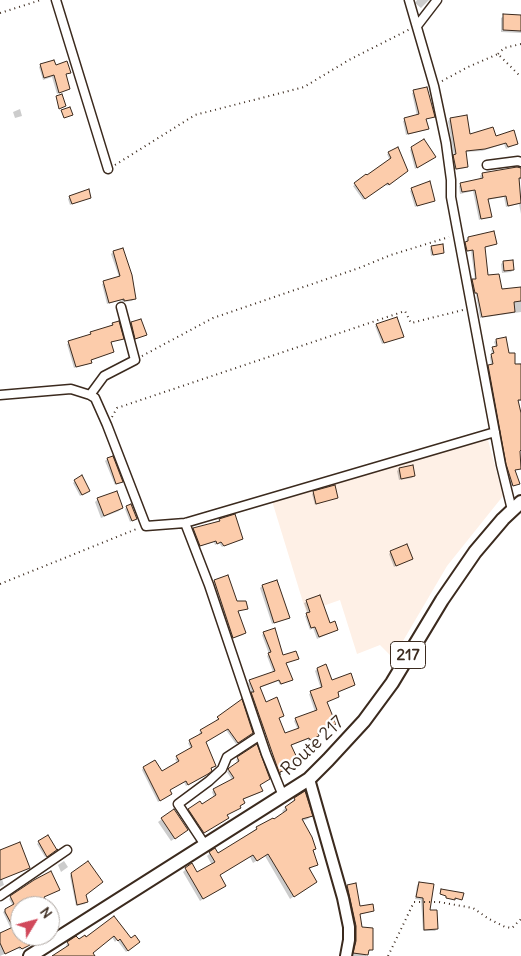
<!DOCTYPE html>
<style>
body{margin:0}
#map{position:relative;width:521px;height:956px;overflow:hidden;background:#fff;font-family:Delius,sans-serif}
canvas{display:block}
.north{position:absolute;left:10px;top:896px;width:50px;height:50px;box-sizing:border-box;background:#fff;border:1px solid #b1aaa5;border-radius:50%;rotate:53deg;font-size:14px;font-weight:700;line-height:20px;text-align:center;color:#3b2a1e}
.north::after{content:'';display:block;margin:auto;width:18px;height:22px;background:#d1495b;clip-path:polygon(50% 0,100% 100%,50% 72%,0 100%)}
</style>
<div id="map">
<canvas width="521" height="956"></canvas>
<div class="north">N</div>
</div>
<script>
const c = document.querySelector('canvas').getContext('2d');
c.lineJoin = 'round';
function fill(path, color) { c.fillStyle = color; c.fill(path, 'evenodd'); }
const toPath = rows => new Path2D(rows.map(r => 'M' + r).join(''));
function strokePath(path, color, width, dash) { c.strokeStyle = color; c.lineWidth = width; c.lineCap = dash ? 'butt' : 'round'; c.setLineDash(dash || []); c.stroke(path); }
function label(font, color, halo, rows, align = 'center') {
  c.font = font + ' Delius,sans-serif'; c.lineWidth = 4.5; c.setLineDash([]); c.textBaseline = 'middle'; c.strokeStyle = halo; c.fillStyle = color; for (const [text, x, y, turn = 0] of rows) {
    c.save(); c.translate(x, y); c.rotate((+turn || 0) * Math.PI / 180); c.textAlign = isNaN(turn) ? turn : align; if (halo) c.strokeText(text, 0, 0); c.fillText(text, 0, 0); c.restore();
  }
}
fill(toPath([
 [488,440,503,496,447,566,393,658,380,645,357,654,340,600,306,612,272,501,412,458]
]), '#fef0e6');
fill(toPath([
 [417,0,429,0,421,8,415,3],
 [504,16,521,16,521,33,501,32,501,18],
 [41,65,55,66,69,72,65,75,69,89,57,94,52,77,43,80,39,67],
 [426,88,433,116,425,119,428,128,426,130,406,135,403,121,417,116,412,93],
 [20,109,22,116,15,118,13,112],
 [450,119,469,135,495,137,517,144,506,149,504,144,482,151,465,152,467,166,465,168,454,170,452,158,454,156,448,121],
 [412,148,433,158,415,169,410,150],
 [389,153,405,173,387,186,385,183,363,200,353,186,390,161,387,154],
 [521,168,521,179,518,180,521,198,521,214,519,204,506,207,504,197,487,200,490,216,479,220,473,191,460,194,459,186,461,184,481,180,480,176,482,174],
 [412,189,434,200,415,207,410,191],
 [70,197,90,198,70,205,68,199],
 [468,238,496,244,484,248,487,277,500,291,521,288,521,312,480,318,476,294,473,294,471,283,475,280,471,251,465,252,464,245,467,243,466,240],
 [432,247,443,252,431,256,430,249],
 [113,252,134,299,132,301,122,302,122,300,107,304,102,284,119,277,111,254],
 [512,261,513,270,511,272,502,273,501,264,503,262],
 [132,323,146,335,134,340,130,325],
 [113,324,122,338,110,343,113,352,90,360,88,364,74,368,67,344],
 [377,325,402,337,382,344,375,326],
 [496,340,508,354,514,364,521,363,521,401,517,401,521,418,521,451,518,452,521,468,514,471,518,484,511,487,505,466,487,368,491,365,490,357,492,354,491,350,496,347,494,342],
 [107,459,121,481,119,483,115,485,105,461],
 [399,469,414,476,412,478,399,480,397,471],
 [75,481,87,493,80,496,73,483],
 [314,492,337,497,315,505,312,494],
 [98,499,122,508,119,511,101,518,95,502],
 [127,507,136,518,130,522,125,509],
 [220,520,242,539,222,547,219,543,215,545,214,542,198,547,192,531],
 [391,552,411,559,394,567,389,554],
 [215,581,236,602,246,609,237,611,245,633,243,635,231,639,213,583],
 [262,586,289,617,287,619,272,624,260,588],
 [319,596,330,624,337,630,317,639,313,628,310,630,305,616,308,614,304,603],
 [264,633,283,656,297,659,285,664,291,680,290,681,280,685,278,681,259,688,266,704,278,718,285,735,298,730,294,721,296,719,315,712,309,694,321,689,315,671,317,669,325,666,331,681,354,685,337,693,338,697,336,698,326,702,335,724,316,733,318,736,316,738,308,741,308,739,290,746,296,760,279,772,279,774,270,754,250,695,252,693,248,683,273,672,267,656,269,654,262,635],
 [218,718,250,735,236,744,226,730,204,742,214,766,205,776,186,786,184,782,169,790,171,794,158,802,142,770,143,768,161,772,177,763,175,759,191,749,188,743,201,736,199,733,217,721,216,720],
 [238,758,269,779,258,785,261,791,259,793,242,800,237,810,226,815,225,819,201,834,187,812,202,806,214,797,212,792,214,790,233,781,227,772,238,763,236,760],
 [295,799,311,816,308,819,302,821,314,849,312,852,316,865,308,870,316,882,290,899,265,856,253,863,250,857,218,876,224,886,200,901,183,872,186,869,197,873,212,865,207,856,210,853,218,855,257,828,273,821,284,813,282,811],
 [174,810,183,833,171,841,158,822],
 [39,842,56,850,45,857,37,844],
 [0,852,2,879,4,885,0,887],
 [64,861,68,867,61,872,58,865],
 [71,874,84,895,86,902,85,904,76,906,70,876],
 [419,883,428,911,437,929,435,931,423,931,421,900,415,899,417,885],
 [355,885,359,908,373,911,359,915,361,929,372,950,367,951,366,956,352,956,354,944,354,928,345,888],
 [11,897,43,897,47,906,20,906,20,936,24,936,27,946,20,950,18,948,0,956,0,935,11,929,3,912,13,906,9,899],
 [50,912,55,923,50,927],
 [113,918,131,940,137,943,126,952,117,940,115,942,112,937,92,953,92,956,55,956,68,948,66,945,68,943,76,938,78,941,86,938]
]), '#0003');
const building = toPath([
 [503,14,521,15,521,31,503,30,503,14],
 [54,60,56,65,67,61,71,73,66,74,70,89,59,93,54,75,44,78,40,64,54,60],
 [427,87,435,117,426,119,429,129,408,134,404,118,419,114,413,90,427,87],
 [62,94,66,106,59,109,56,96,62,94],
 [70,107,73,115,64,118,61,110,70,107],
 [467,115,470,134,493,127,496,136,514,130,518,144,508,147,506,143,485,149,466,151,468,167,456,169,453,155,456,154,450,118,467,115],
 [424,139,436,157,417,168,411,147,424,139],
 [398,147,408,171,389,185,388,183,365,199,354,183,366,174,367,175,391,158,388,152,398,147],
 [517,167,521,168,521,178,519,178,521,203,508,206,506,196,488,199,492,217,481,219,475,190,462,192,460,183,483,178,482,173,517,167],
 [430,181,435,201,417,206,411,188,430,181],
 [89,189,91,198,72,204,69,196,89,189],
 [494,231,497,244,485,247,488,275,499,274,502,289,521,287,521,301,514,302,515,312,482,317,477,293,475,293,472,279,476,279,473,250,467,251,465,242,468,241,468,237,494,231],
 [443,244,444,253,433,255,431,246,443,244],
 [123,248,132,275,136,299,124,301,124,299,109,303,103,281,120,276,113,251,123,248],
 [513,260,514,270,504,271,503,261,513,260],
 [397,317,404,337,384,343,376,324,397,317],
 [141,319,147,335,135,339,131,322,141,319],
 [119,321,124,339,111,342,114,352,91,360,92,363,76,367,68,341,91,334,90,332,113,325,112,323,119,321],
 [506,337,509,353,515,353,515,364,521,364,521,400,518,400,521,413,521,450,520,451,521,469,515,470,520,484,513,486,506,464,488,365,493,364,491,354,494,353,492,347,497,346,496,339,506,337],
 [113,456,123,482,116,484,107,458,113,456],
 [413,465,415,476,401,479,399,468,413,465],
 [82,475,90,491,82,495,74,480,82,475],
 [335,485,338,498,316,504,313,491,335,485],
 [117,491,123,508,104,516,97,498,117,491],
 [131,504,137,519,132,521,126,506,131,504],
 [235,514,243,539,224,546,221,542,217,544,216,541,200,546,193,528,220,521,219,519,235,514],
 [407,544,413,559,396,566,390,551,407,544],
 [228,575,237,601,246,601,248,609,238,611,246,633,233,638,214,580,228,575],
 [277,580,290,618,274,623,262,585,277,580],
 [320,595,330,623,335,621,338,630,319,637,315,627,311,628,306,613,310,612,306,600,320,595],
 [275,628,283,655,296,651,299,659,286,663,293,680,281,684,279,680,260,687,266,702,277,697,284,716,279,718,285,733,299,728,295,718,317,710,310,691,322,687,317,668,326,664,332,680,351,673,355,685,338,692,339,697,327,702,336,724,318,733,319,736,310,740,309,738,291,745,298,760,291,763,293,767,280,772,280,775,251,692,254,692,249,680,275,671,268,653,271,652,263,632,275,628],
 [242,699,253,733,238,743,228,729,206,742,216,766,211,768,212,771,208,774,188,785,186,781,170,790,172,794,160,801,143,767,155,760,162,771,179,761,176,756,192,747,189,740,202,733,200,730,219,719,217,717,242,699],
 [257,744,270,779,260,785,263,791,243,799,245,803,240,806,241,808,227,815,229,818,204,833,188,809,200,801,202,804,216,795,213,789,234,778,228,769,229,768,239,761,237,757,257,744],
 [305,791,313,816,302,819,312,837,316,849,313,850,318,865,309,868,317,882,294,897,268,854,257,861,253,855,220,875,226,886,203,899,185,868,192,863,197,872,215,862,209,852,215,848,218,853,257,829,256,827,273,818,274,819,287,810,285,807,295,800,294,798,305,791],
 [174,809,188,830,175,839,161,818,174,809],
 [48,835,57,850,58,849,47,857,38,841,48,835],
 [20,842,30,868,0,880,0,850,20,842],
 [88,861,103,882,86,895,88,902,77,905,71,873,88,861],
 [51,871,60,890,44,897,49,906,20,906,20,936,26,936,30,945,22,949,20,947,5,954,0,943,0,933,13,927,5,912,5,909,14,904,10,896,34,880,51,871],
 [419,882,434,884,430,910,437,910,438,929,424,930,423,898,416,897,419,882],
 [356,883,360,906,373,904,374,911,360,914,362,927,373,928,373,950,369,950,368,955,353,953,356,941,356,926,347,885,356,883],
 [441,889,464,893,462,900,455,898,455,900,446,898,446,896,440,894,441,889],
 [114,916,131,938,135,935,140,942,128,951,120,939,118,941,114,936,93,953,95,956,52,956,69,945,67,942,76,936,79,939,85,935,86,937,114,916]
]);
fill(building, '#fcccab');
strokePath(building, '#3b2a1e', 1);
const minor = toPath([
 [56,0,108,169],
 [409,0,434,86,446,143,451,180,451,197,501,465,512,510],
 [417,26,437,0],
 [487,165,518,161,521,162],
 [0,395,71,389,90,395,95,398,107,425,146,526,185,523,495,432],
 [90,395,104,376,135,360,121,307],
 [185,523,209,585,266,754,283,796],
 [205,845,178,804,209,781,222,769,227,757,259,736],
 [0,896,67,850]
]);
const tertiary = toPath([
 [309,779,343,898,349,927,349,940,346,956]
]);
const primary = toPath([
 [30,956,309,779,328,760,364,721,392,683,442,600,475,552,503,519,521,502]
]);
strokePath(minor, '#3b2a1e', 11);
strokePath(tertiary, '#3b2a1e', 14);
strokePath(primary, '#3b2a1e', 16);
strokePath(toPath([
 [0,13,41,0],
 [498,54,504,48,521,44],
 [442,81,468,67,498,54,521,77],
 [115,165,195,115,304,87,349,60,410,29],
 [142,356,213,318,359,268,391,255,449,237],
 [112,417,117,408,405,311,411,323,463,310],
 [0,584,139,528],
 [388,956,414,902,439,902,473,908,489,919,505,927,512,928,521,919]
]), '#3b2a1e', 2, [1, 4]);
strokePath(minor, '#fff', 8);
strokePath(tertiary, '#fff', 10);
strokePath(primary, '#fff', 12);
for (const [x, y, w] of [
 [408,655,35]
]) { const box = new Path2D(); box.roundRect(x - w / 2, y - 13.5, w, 27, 4); c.fillStyle = '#fff'; c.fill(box); strokePath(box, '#3b2a1e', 1); }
label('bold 16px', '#3b2a1e', null, [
 ["217",408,655]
]);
label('18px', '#3b2a1e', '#fff', [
 ["Route 217",313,746,-43]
]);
</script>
